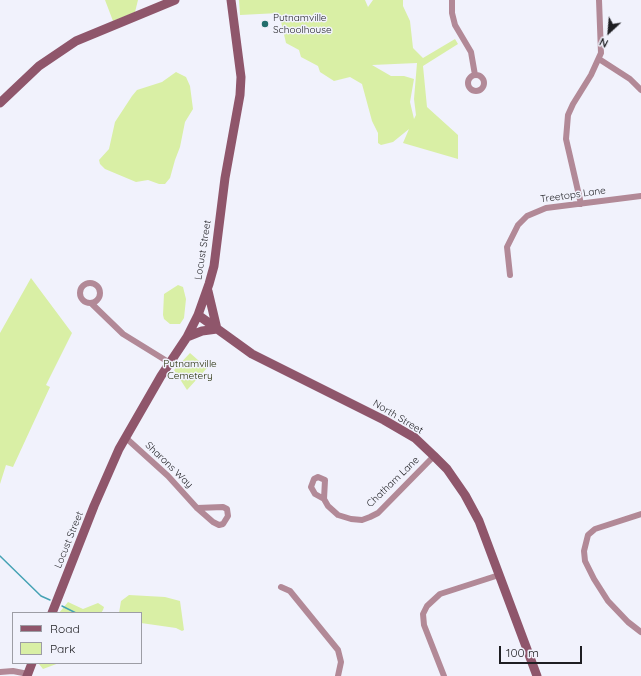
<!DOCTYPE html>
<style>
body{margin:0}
#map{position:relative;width:641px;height:676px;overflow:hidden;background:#f1f2fc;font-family:Quicksand,sans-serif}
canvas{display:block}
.legend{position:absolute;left:12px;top:612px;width:130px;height:52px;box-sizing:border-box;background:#f1f2fc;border:1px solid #9d9da5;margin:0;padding:5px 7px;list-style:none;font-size:12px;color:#1e1e22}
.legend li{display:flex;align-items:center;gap:8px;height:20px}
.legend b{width:20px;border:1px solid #9d9da5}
.north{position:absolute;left:589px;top:12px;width:40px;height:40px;-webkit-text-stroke:3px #f1f2fc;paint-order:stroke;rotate:206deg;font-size:11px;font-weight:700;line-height:16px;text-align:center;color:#1e1e22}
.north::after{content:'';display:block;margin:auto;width:14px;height:18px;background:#1e1e22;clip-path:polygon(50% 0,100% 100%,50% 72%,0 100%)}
.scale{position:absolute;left:499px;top:646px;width:83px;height:18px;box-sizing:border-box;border:2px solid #1e1e22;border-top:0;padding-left:5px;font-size:12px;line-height:14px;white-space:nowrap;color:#1e1e22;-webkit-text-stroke:3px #f1f2fc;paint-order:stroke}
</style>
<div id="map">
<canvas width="641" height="676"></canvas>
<ul class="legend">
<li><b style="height:5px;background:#8f566b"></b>Road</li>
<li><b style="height:11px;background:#d9efa5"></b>Park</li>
</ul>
<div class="north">N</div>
<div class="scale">100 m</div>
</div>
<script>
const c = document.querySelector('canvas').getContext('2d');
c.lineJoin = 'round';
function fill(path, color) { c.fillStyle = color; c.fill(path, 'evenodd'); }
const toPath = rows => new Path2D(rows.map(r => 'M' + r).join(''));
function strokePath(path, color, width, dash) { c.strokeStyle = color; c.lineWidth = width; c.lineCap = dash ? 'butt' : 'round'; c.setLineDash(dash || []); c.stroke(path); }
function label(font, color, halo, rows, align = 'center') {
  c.font = font + ' Quicksand,sans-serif'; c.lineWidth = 3; c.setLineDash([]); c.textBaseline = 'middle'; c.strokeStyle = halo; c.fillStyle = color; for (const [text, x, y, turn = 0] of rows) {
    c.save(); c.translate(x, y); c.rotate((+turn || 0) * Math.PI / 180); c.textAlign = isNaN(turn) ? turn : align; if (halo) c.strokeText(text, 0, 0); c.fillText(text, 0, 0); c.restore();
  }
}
fill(toPath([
 [105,0,138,0,135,12,113,21],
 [239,0,365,0,368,7,373,0,403,0,403,6,410,21,413,48,423,58,455,39,458,44,423,66,427,107,458,135,458,159,403,143,409,129,393,142,381,145,378,143,378,133,372,121,362,84,350,77,334,81,320,72,318,66,301,57,299,50,286,43,279,13,240,15],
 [417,63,414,99,416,115,414,119,410,102,414,79,404,76,391,76,372,65],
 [176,72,186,77,190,86,193,109,185,122,180,147,175,160,170,178,165,184,159,184,148,180,136,182,105,169,100,164,99,160,109,149,115,122,132,96,137,90,162,82],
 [31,278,72,333,46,385,50,387,13,467,6,465,0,484,0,333],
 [178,285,183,287,186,299,184,318,180,324,170,324,164,319,163,315,164,294],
 [190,353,207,368,187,390,174,370],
 [129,595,165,597,180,601,184,630,182,631,176,628,141,623,141,613,119,613,121,601],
 [68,602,83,609,98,603,104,607,103,610,101,613,59,613],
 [59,663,43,669,39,664,39,663]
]), '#d9efa5');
strokePath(toPath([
 [0,556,41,596,50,600],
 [62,606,76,613]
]), '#45a2b4', 1.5);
strokePath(toPath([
 [452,0,452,13,455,25,471,52,475,75],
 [599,59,630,79,641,90],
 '468 83a8 8 0 1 1 16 0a8 8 0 1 1-16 0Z',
 [581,204,566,139,568,115,573,104,591,75,601,53,599,0],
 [510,275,507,247,518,225,527,216,546,208,641,196],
 '80 293a10 10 0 1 1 20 0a10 10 0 1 1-20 0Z',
 [92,304,123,334,170,363],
 [126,438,168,476,197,508,213,522,219,525,223,524,228,516,227,509,223,507,197,508],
 [324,499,315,494,311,487,314,479,318,477,325,480,324,499,328,506,338,515,351,519,362,520,370,517,378,513,434,456],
 [641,514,595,529,588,535,584,551,585,561,594,579,608,601,628,622,641,632],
 [281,587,290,591,338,650,341,662,338,676],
 [0,672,13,671,28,674],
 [444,676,424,625,423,614,427,606,440,594,499,575]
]), '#b28997', 6);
strokePath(toPath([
 [0,103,39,66,76,41,175,0],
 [198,315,252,354,384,420,415,438,434,456,447,469,465,495,479,521,537,676],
 [187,337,202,331,217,329,208,291],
 [52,613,94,506,119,449,161,376,187,337,198,315,209,284,214,266,225,178,240,95,241,77,231,0],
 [27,676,32,663]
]), '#8f566b', 9);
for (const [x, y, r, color] of [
 [265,24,4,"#226e6c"]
]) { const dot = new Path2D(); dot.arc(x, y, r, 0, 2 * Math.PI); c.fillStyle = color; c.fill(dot); strokePath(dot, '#f1f2fc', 1.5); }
label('10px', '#1e1e22', '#f1f2fc', [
 ["Putnamville",273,18],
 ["Schoolhouse",273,30]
], 'left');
label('10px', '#1e1e22', '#f1f2fc', [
 ["Treetops Lane",573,195,-8],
 ["Locust Street",203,250,-81],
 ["North Street",398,417,31],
 ["Sharons Way",169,465,44],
 ["Chatham Lane",393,482,-44],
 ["Locust Street",69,540,-68]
]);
label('10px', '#252e08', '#f1f2fc', [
 ["Putnamville",190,364],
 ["Cemetery",190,376]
]);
</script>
